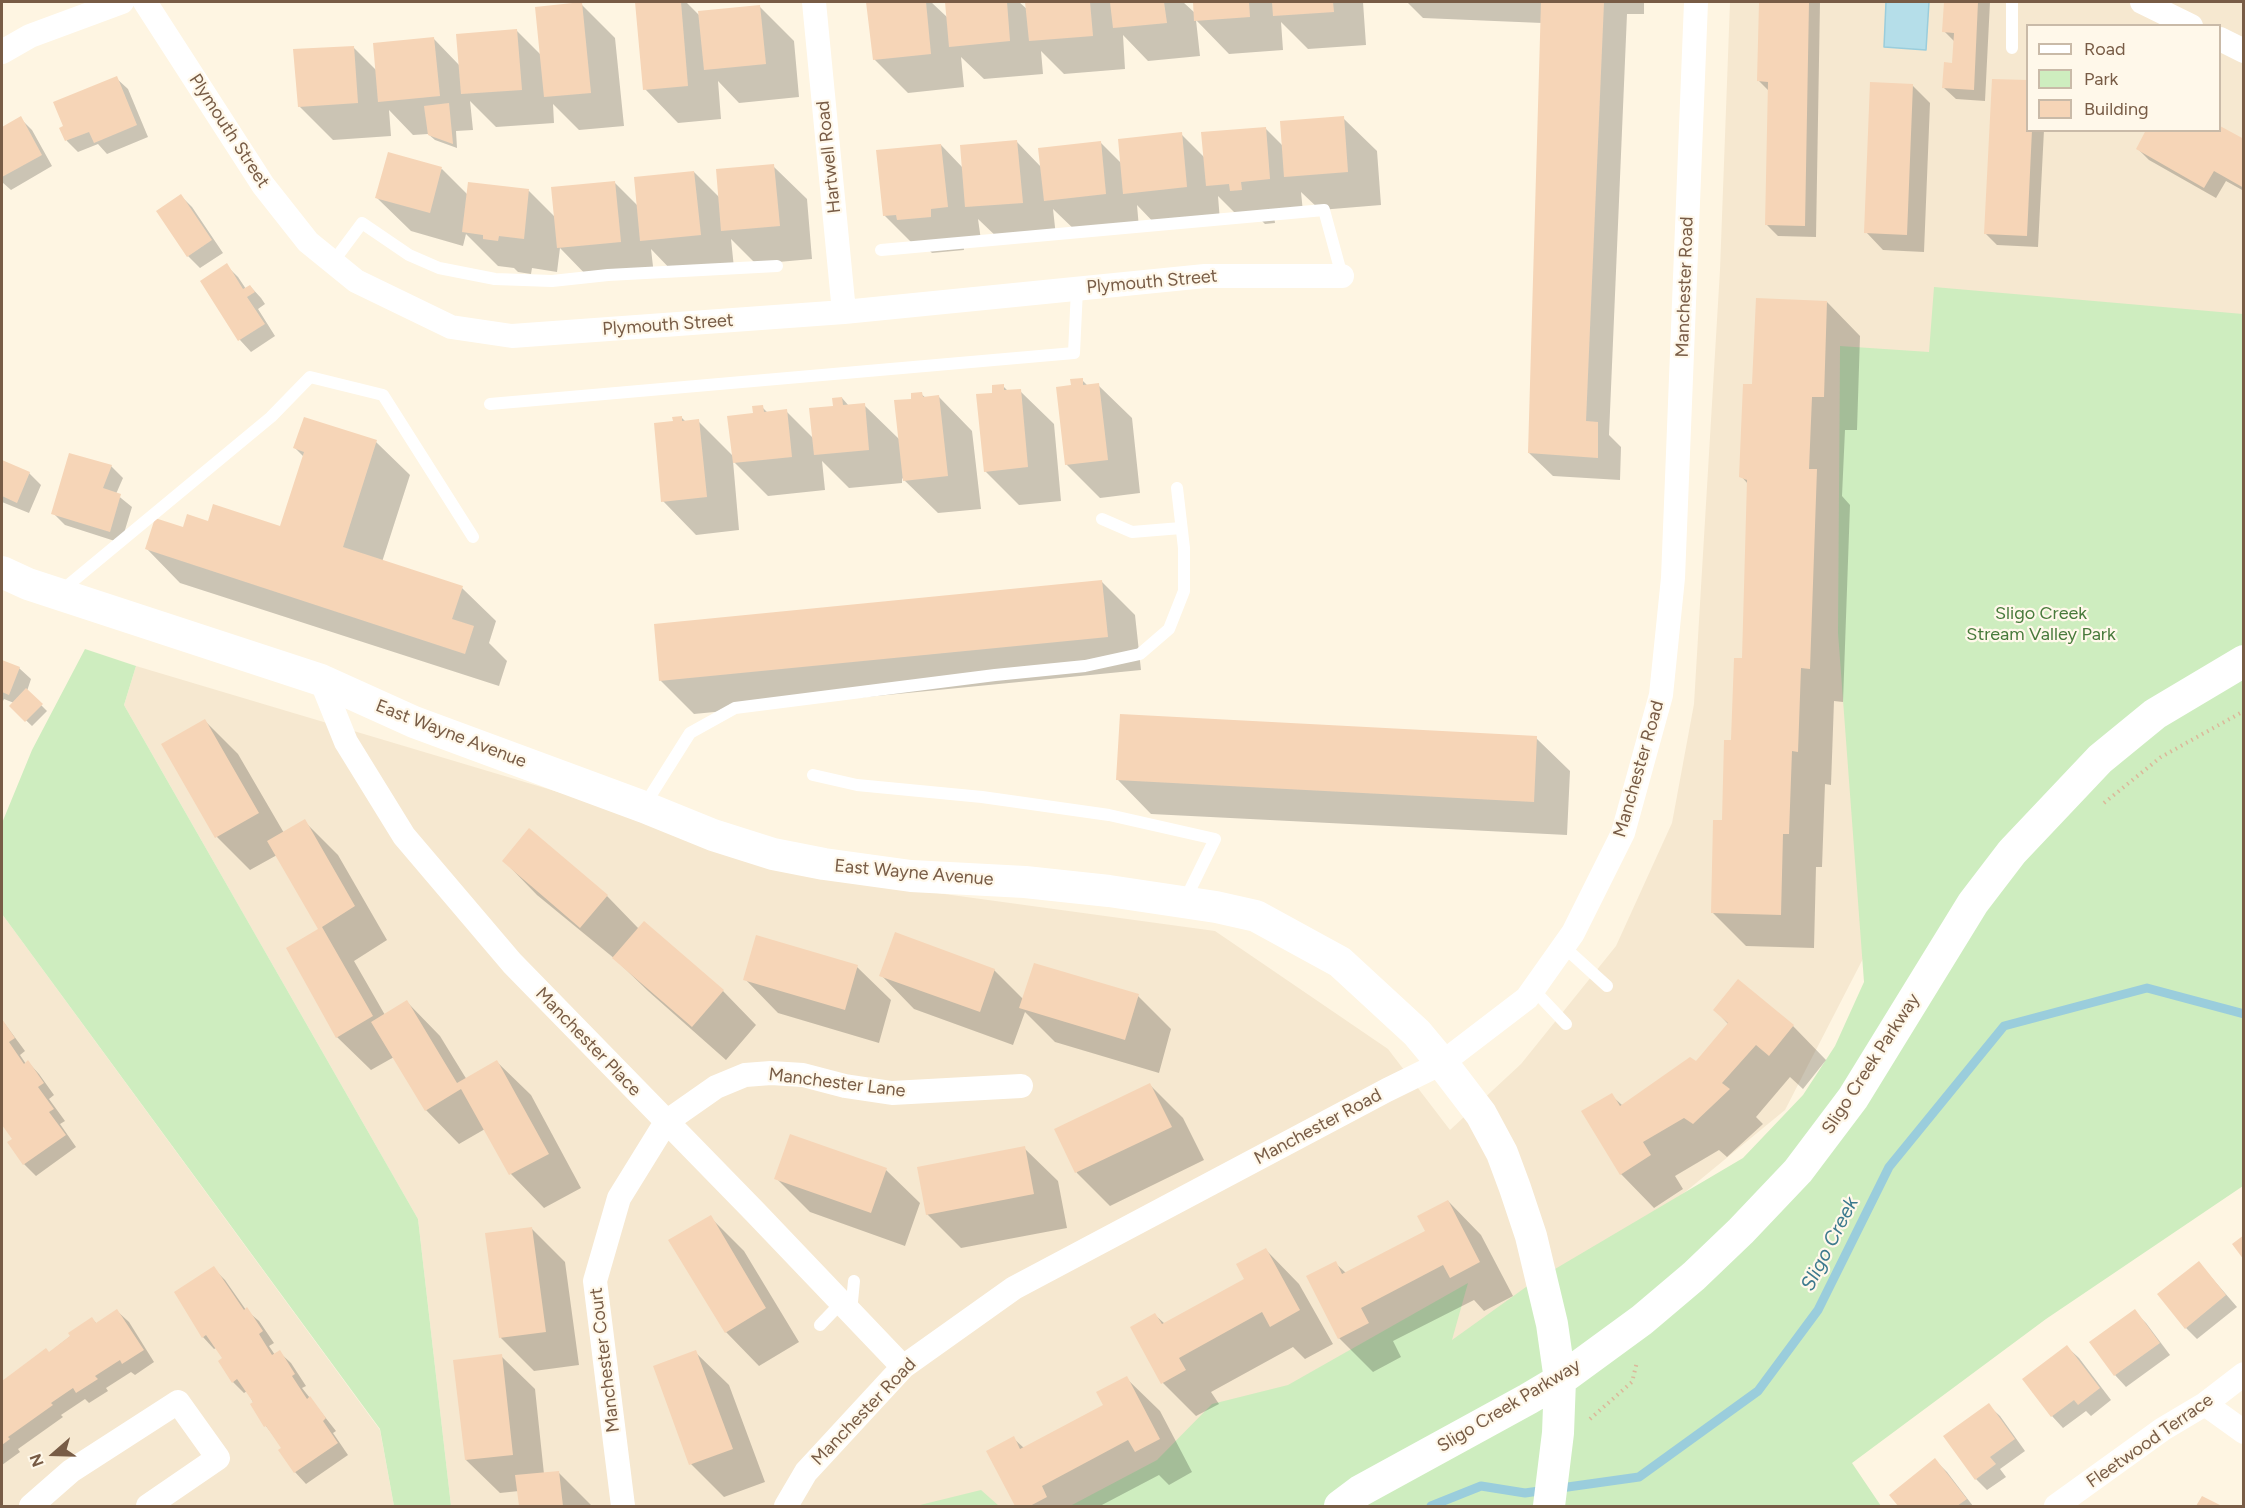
<!DOCTYPE html>
<style>
body{margin:0}
#map{position:relative;width:2245px;height:1508px;overflow:hidden;background:#fef5e2;font-family:Figtree,sans-serif}
canvas{display:block}
.frame{position:absolute;inset:0;border:3px solid #785c46;pointer-events:none}
.legend{position:absolute;left:2026px;top:24px;width:195px;height:108px;box-sizing:border-box;background:#fff8ea;border:2px solid #c9baa8;margin:0;padding:8px 10px;list-style:none;font-size:18px;color:#785c46}
.legend li{display:flex;align-items:center;gap:12px;height:30px}
.legend b{width:30px;border:2px solid #c9baa8}
.north{position:absolute;left:24px;top:1424px;width:60px;height:60px;-webkit-text-stroke:4px #fff8ea;paint-order:stroke;rotate:250deg;font-size:16px;font-weight:700;line-height:24px;text-align:center;color:#785c46}
.north::after{content:'';display:block;margin:auto;width:21px;height:27px;background:#785c46;clip-path:polygon(50% 0,100% 100%,50% 72%,0 100%)}
</style>
<div id="map">
<canvas width="2245" height="1508"></canvas>
<div class="frame"></div>
<ul class="legend">
<li><b style="height:8px;background:#fff"></b>Road</li>
<li><b style="height:16px;background:#ceedbf"></b>Park</li>
<li><b style="height:16px;background:#f6d5b7"></b>Building</li>
</ul>
<div class="north">N</div>
</div>
<script>
const c = document.querySelector('canvas').getContext('2d');
c.lineJoin = 'round';
function fill(path, color) { c.fillStyle = color; c.fill(path, 'evenodd'); }
const toPath = rows => new Path2D(rows.map(r => 'M' + r).join(''));
function strokePath(path, color, width, dash) { c.strokeStyle = color; c.lineWidth = width; c.lineCap = dash ? 'butt' : 'round'; c.setLineDash(dash || []); c.stroke(path); }
function label(font, color, halo, rows, align = 'center') {
  c.font = font + ' Figtree,sans-serif'; c.lineWidth = 4.5; c.setLineDash([]); c.textBaseline = 'middle'; c.strokeStyle = halo; c.fillStyle = color; for (const [text, x, y, turn = 0] of rows) {
    c.save(); c.translate(x, y); c.rotate((+turn || 0) * Math.PI / 180); c.textAlign = isNaN(turn) ? turn : align; if (halo) c.strokeText(text, 0, 0); c.fillText(text, 0, 0); c.restore();
  }
}
fill(toPath([
 [1730,2,2243,2,2243,314,1885,916,1785,1110,1628,1239,1177,1506,451,1506,418,1219,124,705,136,666,605,806,827,878,1215,931,1388,1049,1450,1130,1521,1064,1616,946,1672,823,1694,704,1720,270],
 [2028,26,2220,26,2220,130,2028,130],
 [2,914,380,1430,394,1506,2,1506]
]), '#f6e8d0');
fill(toPath([
 [1934,287,2243,314,2243,1186,2046,1319,1852,1463,1881,1506,1070,1506,1157,1460,1212,1404,1288,1385,1468,1283,1452,1340,1533,1282,1743,1158,1803,1095,1835,1046,1864,982,1838,633,1840,346,1929,352],
 [85,649,136,666,124,705,418,1219,451,1506,394,1506,380,1429,2,914,2,823,32,750],
 [981,1490,999,1506,916,1506]
]), '#ceedbf');
const water = toPath([
 [1886,2,1929,2,1926,50,1884,47,1886,2]
]);
fill(water, '#b5dee9');
strokePath(water, '#9acddc', 1.5);
fill(toPath([
 [636,2,686,2,700,16,760,7,794,41,799,97,739,103,718,81,721,119,678,123,645,89],
 [868,2,931,2,948,18,946,2,1019,2,1028,10,1027,2,1183,2,1195,13,1194,2,1363,2,1366,45,1308,49,1281,22,1283,50,1229,54,1196,20,1200,56,1148,61,1123,35,1125,69,1064,74,1041,51,1043,74,984,79,961,57,964,87,908,93,874,59],
 [1407,2,1644,2,1644,14,1627,14,1609,435,1621,447,1620,480,1553,476,1529,453,1542,23,1423,18],
 [1760,2,1820,2,1816,237,1778,236,1767,225,1769,91,1759,81],
 [1945,2,1990,2,1985,101,1956,99,1944,88,1953,64,1955,42,1944,31],
 [581,4,615,38,624,126,579,130,553,104,554,123,496,127,470,101,473,130,456,131,457,148,435,140,428,134,413,135,389,110,391,136,333,140,299,106,353,47,377,71,434,39,460,66,516,30,541,55],
 [116,78,128,89,148,137,107,154,98,144,78,152,67,141,61,129],
 [1912,85,1930,103,1924,252,1883,250,1866,232],
 [20,118,32,130,52,166,11,190,2,182,2,129],
 [1343,118,1377,151,1381,205,1320,210,1301,192,1303,212,1274,215,1275,223,1265,224,1258,217,1241,219,1218,196,1220,221,1158,227,1137,205,1139,228,1079,234,1053,209,1056,236,1000,240,978,219,981,240,963,242,964,250,932,253,927,248,918,249,884,215,941,145,963,168,1017,142,1041,167,1100,142,1122,164,1181,134,1205,158,1265,128,1284,147],
 [2220,127,2244,141,2244,191,2226,181,2216,198,2149,160,2138,149,2220,130],
 [2028,130,2044,130,2038,247,1997,245,1986,234],
 [773,166,807,199,812,259,756,264,731,239,734,268,675,274,651,249,654,275,592,281,560,248,557,272,532,268,531,274,518,272,514,268,498,266,466,234,463,246,411,231,377,198,442,169,468,195,529,191,556,218,614,182,638,206,694,172,720,198],
 [181,196,192,207,223,253,200,268,188,256,158,211],
 [226,265,238,277,246,289,250,286,261,298,265,304,258,309,275,336,251,352,240,340,202,281],
 [1827,302,1860,336,1857,430,1845,430,1842,496,1850,505,1843,702,1834,701,1831,785,1825,784,1822,867,1816,867,1814,948,1746,946,1712,912,1743,660,1748,484,1741,476,1753,386],
 [1082,380,1088,386,1098,385,1132,418,1140,493,1100,498,1066,464,1073,387],
 [1003,386,1009,392,1020,391,1054,424,1061,501,1019,505,985,471,994,394],
 [921,394,926,398,939,397,972,431,981,509,938,513,902,478,902,483,849,488,822,461,825,490,768,496,733,461,739,530,696,535,663,501,674,423,681,417,686,422,698,421,733,456,754,414,762,407,768,413,786,411,814,439,842,398,849,406,864,405,900,440],
 [376,442,410,475,382,562,462,588,496,621,489,643,507,661,499,686,180,583,147,549,184,529,209,523,281,528,304,457,295,448],
 [2,462,29,473,41,485,29,513,2,502],
 [111,466,123,478,116,494,132,507,121,543,65,525,53,513],
 [1102,582,1135,615,1141,670,694,714,660,680],
 [2,661,19,668,31,679,27,691,47,711,32,726,11,706,14,703,4,699,2,703],
 [205,721,238,754,284,833,304,821,338,855,387,940,354,961,385,1015,407,1002,440,1036,467,1080,497,1062,531,1095,581,1188,544,1208,511,1174,485,1129,459,1144,426,1110,394,1057,371,1070,337,1037,320,930,277,855,250,870,217,837],
 [1536,738,1570,771,1567,835,1151,814,1118,780],
 [504,861,607,896,639,929,723,991,756,1025,726,1060,648,991,615,959,537,895],
 [857,967,891,1000,879,1043,778,1013,745,979],
 [994,970,1024,1000,1138,996,1171,1029,1159,1073,1055,1042,1025,1012,1013,1045,914,1009,881,975],
 [1715,1010,1793,1026,1826,1060,1803,1089,1790,1077,1756,1117,1763,1124,1727,1157,1719,1150,1675,1176,1683,1189,1654,1208,1621,1174,1611,1095,1623,1106,1696,1063,1729,1025],
 [2,1020,25,1051,20,1055,26,1064,28,1062,39,1074,54,1095,49,1099,65,1121,60,1124,76,1147,36,1176,24,1164,9,1143,14,1139,2,1122],
 [1150,1085,1183,1118,1204,1160,1110,1206,1077,1173,1056,1130],
 [1024,1148,1058,1181,1067,1228,961,1248,927,1214],
 [886,1170,920,1203,905,1246,810,1212,776,1178],
 [1448,1201,1481,1235,1513,1296,1484,1311,1474,1300,1393,1341,1401,1357,1373,1372,1339,1338,1335,1263,1346,1273,1427,1232],
 [710,1217,744,1251,799,1342,759,1366,726,1332],
 [531,1228,565,1262,579,1365,534,1371,501,1338],
 [1266,1250,1299,1284,1333,1344,1305,1359,1293,1347,1211,1392,1219,1404,1196,1416,1163,1383,1155,1315,1165,1324,1246,1280],
 [2199,1263,2237,1307,2197,1339,2186,1328],
 [213,1268,225,1280,246,1310,259,1321,274,1343,269,1346,275,1355,279,1352,291,1363,306,1386,302,1388,336,1431,333,1433,348,1455,306,1484,295,1472,283,1448,266,1426,247,1391,244,1393,233,1382,224,1359,216,1348,214,1349,203,1337],
 [117,1311,129,1322,154,1362,135,1375,131,1372,106,1388,108,1391,89,1403,85,1399,61,1415,63,1417,18,1449,20,1452,2,1465,2,1383,49,1353,92,1319,97,1324],
 [2134,1311,2146,1323,2170,1355,2126,1387,2115,1375],
 [2067,1347,2079,1358,2111,1400,2091,1416,2086,1411,2063,1428,2052,1416],
 [695,1352,729,1385,765,1482,724,1497,691,1464],
 [501,1356,535,1389,544,1474,558,1472,592,1506,520,1506,519,1491,500,1493,466,1460],
 [1126,1378,1160,1411,1192,1472,1169,1485,1159,1475,1100,1506,1017,1506,988,1452,1013,1438,1024,1448,1105,1405],
 [1988,1405,2000,1416,2025,1451,2000,1469,2006,1477,1987,1490,1976,1479],
 [1935,1460,1947,1472,1973,1506,1900,1506,1891,1495]
]), '#0003');
strokePath(toPath([
 [1431,1506,1481,1486,1525,1493,1639,1477,1758,1391,1818,1310,1889,1167,2004,1026,2147,988,2244,1014]
]), '#9acddc', 9);
fill(toPath([
 [582,2,591,93,544,97,535,7],
 [635,2,681,2,688,86,643,90],
 [866,2,926,2,931,54,873,60],
 [945,2,1007,2,1010,41,949,47],
 [1025,2,1090,2,1093,36,1029,41],
 [1110,2,1164,2,1167,23,1113,28],
 [1193,2,1249,2,1250,17,1194,21],
 [1272,2,1333,2,1334,12,1273,16],
 [1541,2,1604,2,1586,421,1598,422,1598,458,1528,453],
 [1759,2,1809,2,1805,226,1765,225,1768,82,1757,81],
 [1944,2,1978,2,1974,90,1942,88,1944,62,1952,63,1954,33,1942,32],
 [760,5,766,64,704,70,698,11],
 [517,29,522,90,461,94,456,34],
 [434,37,440,96,378,102,373,43],
 [354,46,358,103,298,107,293,49],
 [117,76,137,125,94,143,89,132,65,141,59,128,63,126,53,102],
 [1992,79,2028,80,2028,130,2032,130,2027,236,1984,234],
 [1870,82,1913,84,1907,235,1864,233],
 [449,103,453,144,428,135,424,106],
 [21,116,42,155,2,177,2,127],
 [1344,116,1348,172,1284,177,1280,121],
 [2220,126,2244,139,2244,188,2214,171,2204,188,2136,149,2146,130,2220,130],
 [1266,127,1270,179,1241,182,1242,190,1230,191,1229,184,1206,186,1201,132],
 [1182,132,1187,187,1123,194,1118,139],
 [1017,140,1023,203,965,207,960,145],
 [1101,141,1106,194,1044,201,1038,148],
 [941,144,948,207,931,209,931,217,897,220,896,215,883,216,876,150],
 [388,152,442,167,430,213,375,198],
 [774,164,780,226,721,231,716,169],
 [694,171,701,235,640,241,634,177],
 [615,181,621,242,557,248,551,187],
 [468,182,529,189,524,239,499,236,498,241,483,239,483,235,462,232],
 [181,194,212,240,187,257,156,211],
 [227,263,243,289,250,285,255,292,247,297,265,324,238,341,200,281],
 [1756,298,1827,301,1824,397,1812,397,1809,469,1817,469,1810,669,1801,668,1798,752,1792,751,1789,834,1783,834,1781,915,1711,913,1713,820,1722,820,1724,740,1731,740,1734,658,1742,658,1747,480,1739,477,1743,384,1752,384],
 [1083,378,1083,385,1099,383,1108,460,1065,465,1056,387,1071,385,1070,379],
 [1004,384,1004,390,1021,389,1028,467,984,472,976,394,992,393,992,385],
 [922,392,923,397,939,395,948,476,903,481,894,400,911,399,911,393],
 [842,397,843,405,865,403,869,450,814,455,809,408,833,406,832,398],
 [763,405,764,412,787,409,792,457,733,463,727,416,753,413,752,406],
 [682,416,682,421,699,419,707,497,661,502,654,423,673,421,672,417],
 [304,417,377,440,343,547,463,586,452,619,474,626,465,654,145,549,155,518,183,527,187,514,208,521,213,504,280,526,304,452,293,448],
 [69,453,112,465,103,488,121,494,110,532,51,514],
 [2,460,30,472,17,503,2,496],
 [1102,580,1108,637,659,681,654,624],
 [2,660,20,667,9,695,2,692],
 [26,688,43,704,25,722,9,706],
 [1120,714,1537,736,1534,802,1116,780],
 [205,719,259,813,215,838,161,744],
 [305,819,355,906,322,927,373,1016,336,1038,286,948,318,929,267,841],
 [529,828,608,895,580,928,502,861],
 [644,921,724,990,692,1027,612,958],
 [895,932,995,969,980,1012,879,976],
 [756,935,858,965,845,1010,743,980],
 [1034,963,1139,994,1125,1040,1019,1008],
 [1738,979,1794,1025,1769,1056,1756,1045,1722,1083,1730,1089,1693,1124,1684,1118,1643,1142,1651,1155,1620,1175,1581,1111,1612,1093,1620,1106,1690,1057,1696,1061,1728,1023,1713,1010],
 [407,1000,457,1083,497,1060,549,1154,509,1175,461,1089,425,1111,371,1022],
 [2,1019,15,1038,9,1042,24,1064,28,1060,44,1083,38,1087,54,1109,49,1112,66,1135,23,1165,7,1142,12,1139,2,1125],
 [1150,1083,1172,1127,1075,1173,1054,1129],
 [790,1134,887,1168,871,1213,774,1179],
 [1025,1146,1034,1194,926,1215,917,1167],
 [1448,1200,1480,1262,1450,1278,1443,1265,1361,1308,1369,1323,1338,1339,1306,1276,1336,1261,1342,1274,1425,1231,1417,1216],
 [711,1215,766,1308,725,1333,668,1240],
 [532,1227,546,1332,499,1338,485,1233],
 [2244,1235,2244,1260,2232,1244],
 [1266,1248,1300,1310,1270,1327,1262,1312,1179,1358,1186,1370,1161,1384,1130,1327,1155,1313,1162,1324,1244,1279,1236,1264],
 [2199,1261,2226,1295,2185,1329,2157,1294],
 [214,1266,244,1310,247,1307,263,1331,259,1334,272,1355,280,1350,295,1374,292,1376,307,1399,310,1396,326,1418,323,1421,338,1443,294,1473,278,1450,281,1448,266,1426,264,1427,250,1404,253,1402,237,1379,232,1383,218,1361,222,1358,206,1335,202,1338,174,1292],
 [117,1309,144,1350,122,1364,120,1360,95,1376,98,1379,76,1393,73,1388,51,1403,53,1405,8,1437,10,1439,2,1445,2,1381,46,1348,49,1352,70,1336,68,1333,92,1317,96,1323],
 [2135,1309,2160,1343,2114,1376,2089,1342],
 [2067,1345,2100,1388,2078,1405,2074,1400,2051,1417,2022,1379],
 [696,1350,733,1449,689,1465,653,1366],
 [502,1354,513,1455,465,1460,453,1360],
 [1127,1376,1160,1439,1135,1452,1128,1440,1042,1486,1047,1497,1030,1506,1015,1506,986,1451,1014,1436,1020,1449,1103,1405,1096,1392],
 [1989,1403,2015,1439,1990,1457,1996,1464,1975,1480,1943,1436],
 [1935,1458,1967,1499,1957,1506,1898,1506,1889,1495],
 [559,1471,563,1506,519,1506,515,1475],
 [2202,1496,2222,1506,2196,1506]
]), '#f6d5b7');
strokePath(toPath([
 [2104,803,2161,757,2244,711],
 [1590,1419,1632,1382,1637,1362]
]), '#dbb89a', 4, [1.5, 4.5]);
strokePath(toPath([
 [2012,2,2012,48],
 [881,250,1324,210,1342,276],
 [333,262,362,223,409,255,439,268,495,279,552,281,608,275,777,266],
 [490,404,1074,353,1077,289],
 [1102,519,1132,532,1181,528],
 [61,591,271,417,310,377,383,395,473,537],
 [813,775,857,785,982,797,1109,815,1215,839,1184,902],
 [644,806,690,733,735,708,995,675,1085,666,1140,654,1169,629,1184,591,1184,548,1177,488],
 [1563,946,1607,986],
 [1533,989,1566,1024],
 [851,1312,854,1281],
 [820,1325,841,1303]
]), '#fff', 12);
strokePath(toPath([
 [145,2,263,185,308,242,356,281,451,327,512,336,844,312,1205,276,1342,276],
 [814,2,844,312],
 [2142,2,2191,26],
 [2220,39,2244,51],
 [2,52,30,36,122,2],
 [321,680,346,742,404,836,512,963,755,1212,903,1367],
 [2205,1404,2244,1432],
 [31,1506,71,1471,178,1402,218,1458,148,1506],
 [623,1506,595,1281,619,1198,666,1122,716,1087,745,1075,771,1073,803,1075,845,1086,892,1093,1021,1086],
 [786,1506,806,1472,903,1367,1014,1288,1387,1090,1442,1063,1527,998,1573,933,1623,833,1661,695,1673,578,1696,2],
 [2056,1506,2163,1429,2205,1404,2244,1374]
]), '#fff', 24);
strokePath(toPath([
 [2,572,28,584,321,680,414,722,644,807,713,835,773,854,824,864,911,876,1025,882,1109,891,1216,907,1256,916,1340,962,1417,1033,1442,1063,1481,1114,1502,1153,1515,1188,1531,1236,1552,1324,1560,1380,1558,1433,1549,1506],
 [1340,1506,1360,1491,1528,1399,1560,1380,1642,1320,1694,1276,1741,1231,1798,1171,1853,1098,1973,903,2012,852,2100,759,2155,714,2244,661]
]), '#fff', 32);
label('18px', '#785c46', '#fff8ea', [
 ["Plymouth Street",229,131,57],
 ["Hartwell Road",829,157,-96],
 ["Plymouth Street",1152,282,-5],
 ["Manchester Road",1685,287,-88],
 ["Plymouth Street",668,325,-4],
 ["East Wayne Avenue",451,734,21],
 ["Manchester Road",1639,769,-74],
 ["East Wayne Avenue",914,873,5],
 ["Manchester Place",588,1042,46],
 ["Sligo Creek Parkway",1871,1064,-57],
 ["Manchester Lane",837,1083,7],
 ["Manchester Road",1318,1127,-28],
 ["Manchester Court",605,1360,-97],
 ["Sligo Creek Parkway",1509,1406,-31],
 ["Manchester Road",864,1412,-46],
 ["Fleetwood Terrace",2150,1441,-35]
]);
label('18px', '#487a3b', '#fff8ea', [
 ["Sligo Creek",2041,614],
 ["Stream Valley Park",2041,635]
]);
label('italic 20px', '#3d7a8e', '#fff8ea', [
 ["Sligo Creek",1830,1244,-63]
]);
</script>
